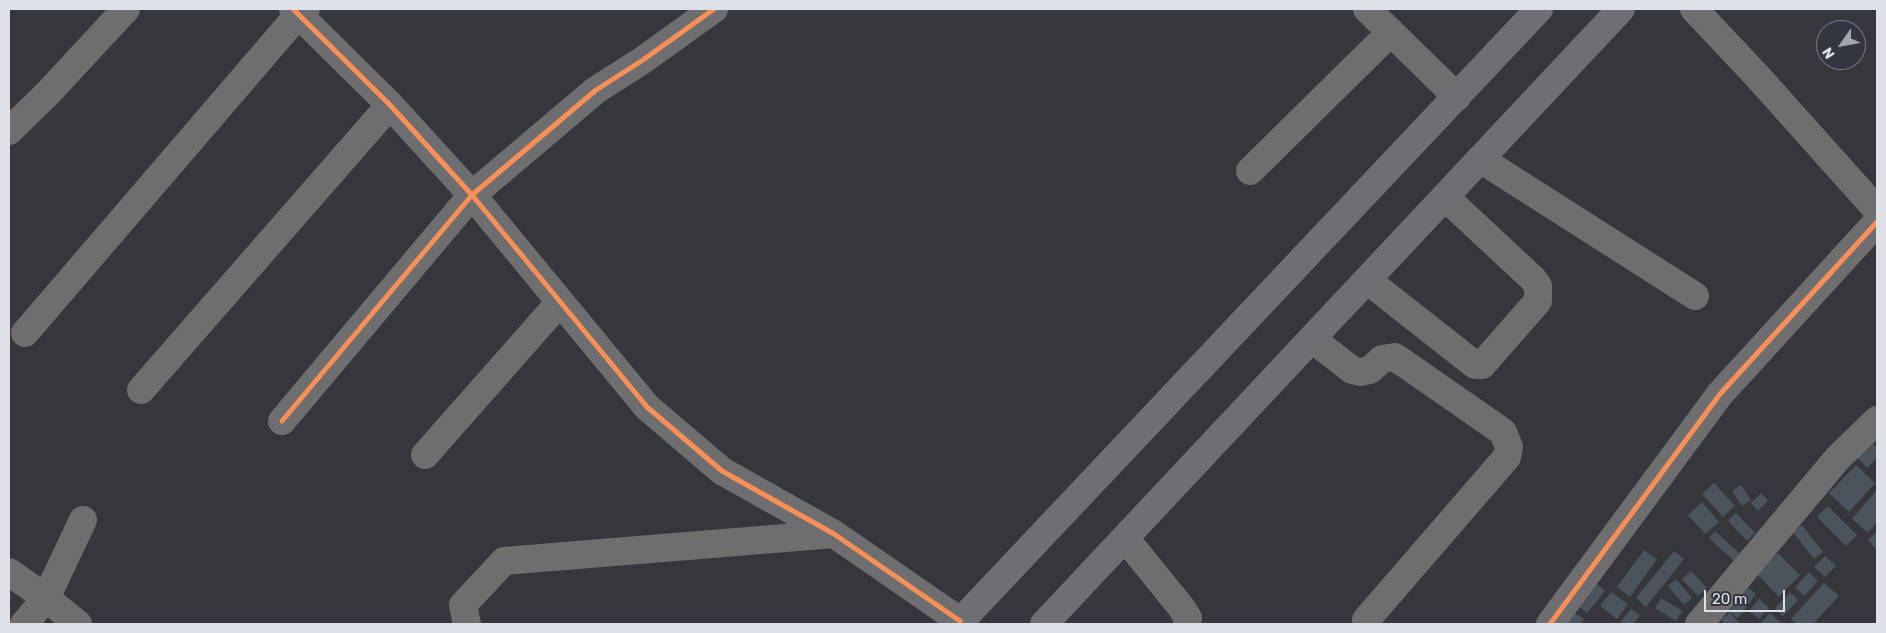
<!DOCTYPE html>
<style>
body{margin:0}
#map{position:relative;width:1886px;height:633px;overflow:hidden;background:#36373d;font-family:Rubik,sans-serif}
canvas{display:block}
.frame{position:absolute;inset:0;border:10px solid #dee1e7;pointer-events:none}
.north{position:absolute;left:1816px;top:20px;width:50px;height:50px;box-sizing:border-box;background:#333640;border:1px solid #777a83;border-radius:50%;rotate:237deg;font-size:14px;font-weight:700;line-height:20px;text-align:center;color:#dee1e7}
.north::after{content:'';display:block;margin:auto;width:18px;height:22px;background:#a3a6ac;clip-path:polygon(50% 0,100% 100%,50% 72%,0 100%)}
.scale{position:absolute;left:1704px;top:590px;width:81px;height:22px;box-sizing:border-box;border:2px solid #dee1e7;border-top:0;padding-left:6px;font-size:15px;line-height:18px;white-space:nowrap;color:#dee1e7;-webkit-text-stroke:4px #333640;paint-order:stroke}
</style>
<div id="map">
<canvas width="1886" height="633"></canvas>
<div class="frame"></div>
<div class="north">N</div>
<div class="scale">20 m</div>
</div>
<script>
const c = document.querySelector('canvas').getContext('2d');
c.lineJoin = 'round';
function fill(path, color) { c.fillStyle = color; c.fill(path, 'evenodd'); }
const toPath = rows => new Path2D(rows.map(r => 'M' + r).join(''));
function strokePath(path, color, width, dash) { c.strokeStyle = color; c.lineWidth = width; c.lineCap = dash ? 'butt' : 'round'; c.setLineDash(dash || []); c.stroke(path); }
fill(toPath([
 [1873,443,1877,448,1877,458,1867,468,1857,457],
 [1856,465,1875,483,1849,512,1829,493],
 [1714,483,1735,506,1723,517,1702,494],
 [1741,485,1751,500,1742,506,1732,491],
 [1877,490,1877,522,1868,533,1852,519],
 [1761,493,1768,501,1758,511,1751,503],
 [1702,502,1719,522,1705,534,1688,515],
 [1828,506,1857,535,1846,546,1817,517],
 [1736,513,1755,533,1747,541,1728,521],
 [1802,525,1823,552,1814,559,1793,532],
 [1715,531,1740,554,1734,561,1709,538],
 [1877,531,1877,550,1868,540],
 [1644,550,1657,559,1630,597,1617,587],
 [1674,551,1684,559,1646,607,1636,598],
 [1778,553,1800,575,1779,597,1757,574],
 [1825,556,1836,566,1825,577,1814,567],
 [1691,571,1707,588,1698,596,1682,579],
 [1809,572,1818,581,1804,596,1795,587],
 [1591,579,1605,591,1587,613,1572,600],
 [1676,579,1692,598,1684,605,1668,586],
 [1824,583,1839,596,1813,624,1797,624,1791,619],
 [1747,587,1756,594,1738,618,1729,611],
 [1611,592,1628,604,1617,619,1600,606],
 [1790,592,1798,600,1783,616,1775,608],
 [1661,598,1682,611,1676,621,1655,608],
 [1759,599,1769,608,1759,619,1749,611],
 [1568,609,1584,619,1581,624,1563,624],
 [1631,609,1640,615,1633,624,1619,624],
 [1730,612,1740,624,1725,624,1721,620],
 [1770,613,1780,622,1777,624,1760,624]
]), '#4b535c');
strokePath(toPath([
 [293,9,390,105,472,195,647,407,722,471,834,534,960,621],
 [1367,9,1457,97],
 [1694,9,1758,77,1877,210],
 [9,131,48,93,126,9],
 [1480,159,1695,296],
 [1250,171,1391,32],
 [1367,280,1475,365,1482,365,1538,301,1538,286,1533,279,1445,197],
 [25,333,298,15,306,9],
 [1312,339,1352,370,1360,372,1370,370,1382,359,1395,357,1503,432,1509,447,1507,457,1366,620],
 [141,390,390,105],
 [282,421,472,195,596,90,643,60,714,9],
 [425,455,560,302],
 [1125,538,1181,607,1188,618,1187,624],
 [9,572,46,598,78,624],
 [24,624,46,598,83,520],
 [467,624,463,605,504,561,834,534],
 [1550,624,1720,394,1877,222],
 [1699,624,1837,459,1877,420]
]), '#6e6e70', 28);
strokePath(toPath([
 [958,624,1539,9],
 [1044,624,1621,9]
]), '#6e6e73', 28);
strokePath(toPath([
 [293,9,390,105,472,195,647,407,722,471,834,534,960,621],
 [282,421,472,195,596,90,643,60,714,9],
 [1550,624,1720,394,1877,222]
]), '#f78f57', 5);
</script>
